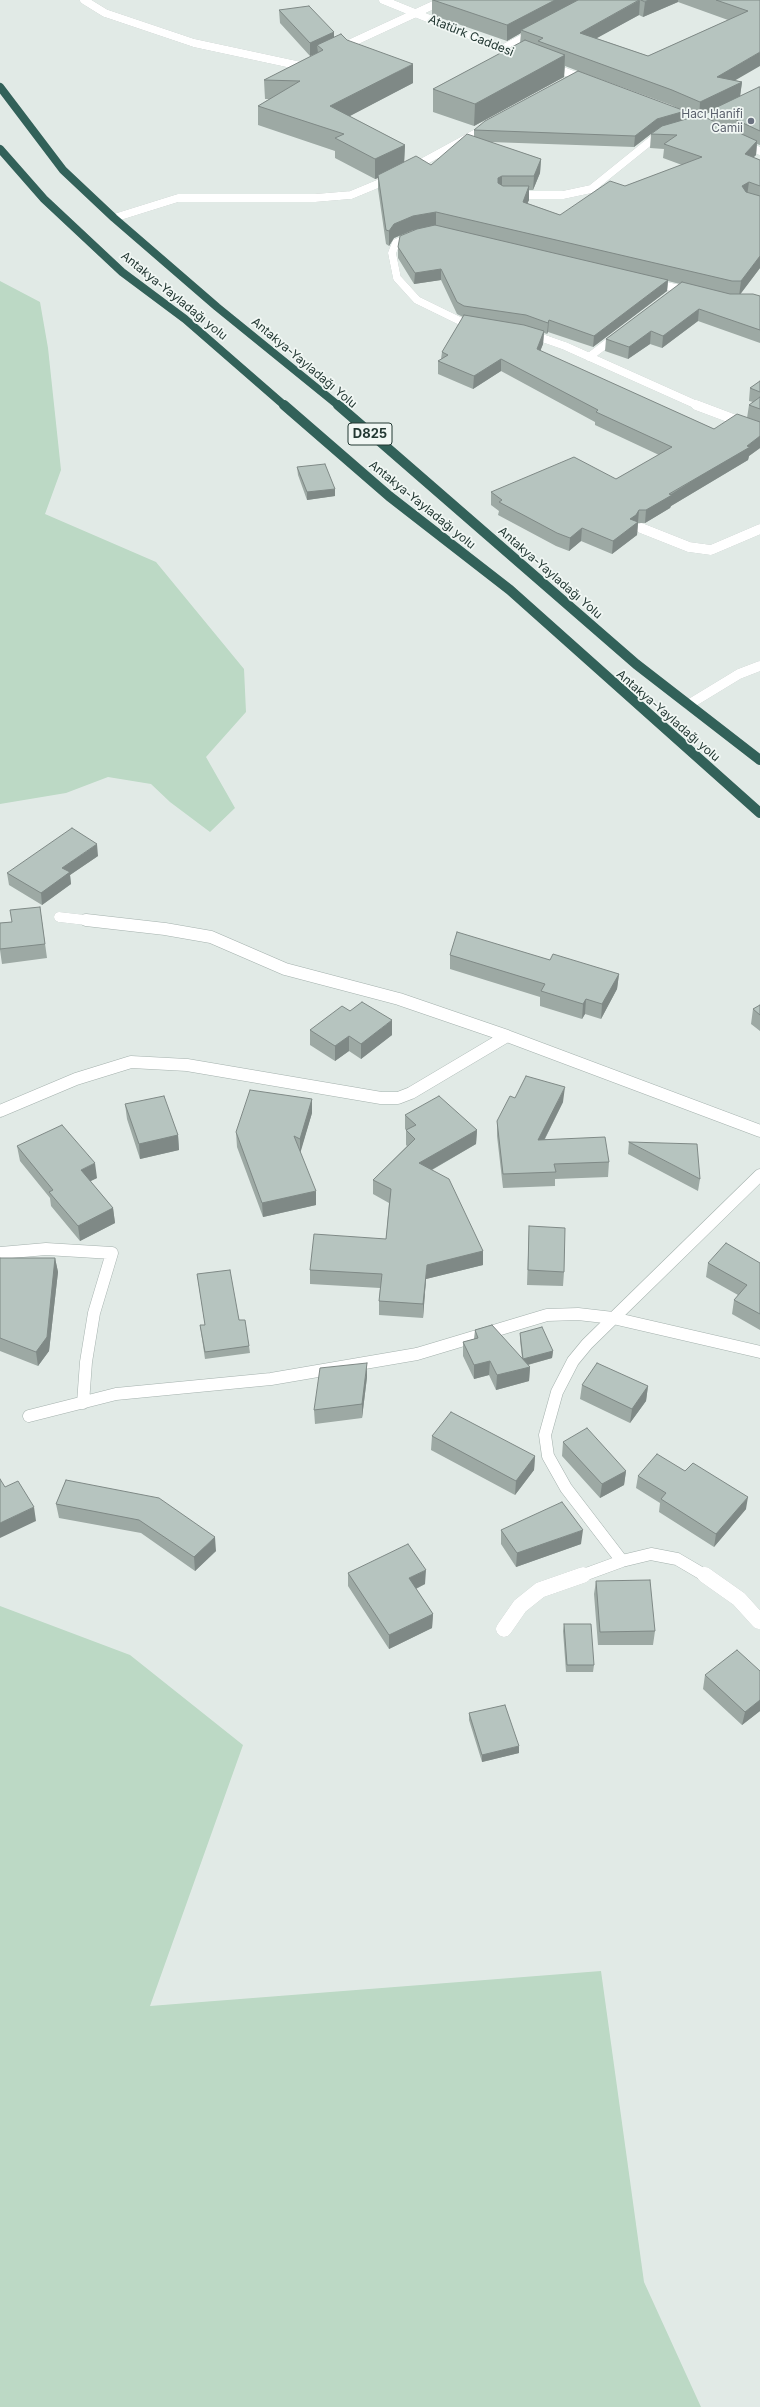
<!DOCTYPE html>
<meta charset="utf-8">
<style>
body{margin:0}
canvas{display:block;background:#e1eae6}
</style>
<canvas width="760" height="2407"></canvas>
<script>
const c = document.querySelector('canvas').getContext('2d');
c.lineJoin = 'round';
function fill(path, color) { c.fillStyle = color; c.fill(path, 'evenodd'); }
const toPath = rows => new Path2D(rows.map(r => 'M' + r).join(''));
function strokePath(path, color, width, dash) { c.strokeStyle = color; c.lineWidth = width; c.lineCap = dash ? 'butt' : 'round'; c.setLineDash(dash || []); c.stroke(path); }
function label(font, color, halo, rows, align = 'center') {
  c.font = font + ' Inter,sans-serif'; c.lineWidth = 3.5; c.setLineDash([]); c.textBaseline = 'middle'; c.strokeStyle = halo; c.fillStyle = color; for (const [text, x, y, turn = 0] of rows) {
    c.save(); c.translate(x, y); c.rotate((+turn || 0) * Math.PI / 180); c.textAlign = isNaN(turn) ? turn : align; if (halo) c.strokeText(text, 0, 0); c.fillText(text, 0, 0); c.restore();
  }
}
fill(toPath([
 [0,281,40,302,48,348,61,470,45,514,156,562,244,669,246,712,206,757,235,808,210,832,170,802,151,784,108,777,66,793,0,804],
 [0,1606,130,1655,243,1745,150,2006,601,1971,644,2282,701,2407,0,2407]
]), '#bcd9c5');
const streetFar3 = toPath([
 [84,0,105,13,194,43,301,66,309,62],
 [338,49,444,0],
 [502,49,534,32],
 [410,169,489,126],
 [514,195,563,195,591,189,658,135,665,133],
 [114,218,178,198,315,198,351,195,392,178],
 [413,236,396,243,392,253,397,278,417,300,462,322,475,324],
 [653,283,689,291],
 [528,333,565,346,699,406],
 [589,357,618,335]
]);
const streetFar2 = toPath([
 [696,405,760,429],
 [641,528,689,547,711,550,760,529],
 [688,705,739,674,760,666],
 [59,917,94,921]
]);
const streetFar1 = toPath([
 [86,920,165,929,211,937,285,969,399,999,507,1036],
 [0,1111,76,1079,131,1062,187,1065,381,1098,398,1098,411,1093,507,1036,760,1131],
 [0,1253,46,1249,112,1253,94,1313,86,1362,83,1403],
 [29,1416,116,1394,271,1379,417,1354,547,1315,578,1314,613,1318,760,1352],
 [622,1561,566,1488,548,1456,545,1435,557,1392,573,1361,587,1344,760,1175],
 [581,1576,622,1561,651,1554,677,1559,706,1576]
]);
const street = toPath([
 [705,1575,739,1599,759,1621],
 [504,1629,520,1606,540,1590,583,1575]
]);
const secondary = toPath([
 [383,0,521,56],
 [550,66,587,80],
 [741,143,760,151]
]);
const highwayFar1 = toPath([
 [0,87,63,170,114,218,217,307,339,406],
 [0,149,44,199,122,272,185,319,285,406]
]);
const highway = toPath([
 [284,405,389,496,510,590,760,813],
 [338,405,636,664,760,760]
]);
strokePath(streetFar3, '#a4b1ad', 8);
strokePath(streetFar2, '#a4b1ad', 10);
strokePath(streetFar1, '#a4b1ad', 13);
strokePath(street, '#a4b1ad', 16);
strokePath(secondary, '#a1b4ae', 8);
strokePath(highwayFar1, '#c1c7c6', 8);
strokePath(highway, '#c1c7c6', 10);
strokePath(streetFar3, '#fff', 8);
strokePath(streetFar2, '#fff', 10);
strokePath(streetFar1, '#fff', 12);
strokePath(street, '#fff', 16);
strokePath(secondary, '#fff', 8);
strokePath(highwayFar1, '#326159', 8);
strokePath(highway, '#326159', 10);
fill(toPath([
 [432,0,760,0,735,80,742,82,740,96,760,87,760,145,757,144,756,155,753,157,760,160,760,268,740,294,760,296,760,343,698,321,662,348,650,344,628,359,605,351,606,339,680,284,668,281,667,291,593,347,548,332,547,334,544,333,543,344,540,351,714,429,747,418,749,405,753,402,749,401,750,388,760,381,760,448,749,456,748,460,671,506,670,508,645,523,638,523,637,535,612,554,581,541,569,551,556,546,498,515,499,511,491,505,491,492,616,479,659,455,595,425,595,422,501,371,473,389,438,374,438,361,441,359,442,352,463,317,457,314,441,280,414,284,398,258,398,247,414,230,394,238,389,246,386,244,378,189,378,178,375,179,335,158,335,151,258,125,258,106,269,99,265,99,264,80,318,53,310,56,280,23,279,10,334,32,334,37,347,40,413,83,349,116,405,145,404,162,431,165,474,137,474,130,578,71,565,66,564,77,474,126,433,112,433,89,520,43,521,33,507,41,432,15],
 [678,2,728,20,648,56,596,38,639,15,643,17],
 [578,71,671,105,684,111],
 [685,111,696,116,684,120],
 [712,111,712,120,702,116],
 [656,130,651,134,650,148,664,149,663,158,682,165,625,186,560,215,527,203,529,200,529,190,533,190,540,173,541,159,490,142,634,147],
 [297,467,335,489,335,496,307,500,298,475],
 [98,856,70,875,71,884,42,905,9,885,7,873],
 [40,907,47,958,2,964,0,950,0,923,12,922],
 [450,955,550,960,619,974,617,989,601,1019,585,1014,582,1019,540,1006,540,997,450,969],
 [760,1005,760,1031,751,1024,753,1009],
 [350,1011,392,1035,361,1059,349,1051,335,1061,310,1045,310,1030],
 [515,1098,563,1102,545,1139,609,1162,608,1177,555,1179,555,1186,503,1188,497,1136,497,1121],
 [312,1099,312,1113,300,1152,316,1205,263,1217,237,1147,236,1132],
 [125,1104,178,1135,179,1150,140,1159,127,1119],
 [405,1115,477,1130,476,1144,432,1170,483,1251,483,1265,426,1279,423,1318,379,1315,379,1301,380,1288,310,1284,310,1270,386,1239,389,1203,373,1194,373,1180,407,1146,406,1145,406,1130,405,1129],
 [629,1142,700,1179,698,1191,628,1154],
 [17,1146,97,1178,90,1181,113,1208,115,1223,80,1241,51,1206,50,1198,20,1161],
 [529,1226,564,1272,563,1286,527,1285],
 [0,1258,55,1258,58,1272,49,1351,38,1366,0,1351],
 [708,1263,760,1263,760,1330,732,1314,734,1300,738,1295,706,1277],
 [197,1274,239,1320,249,1346,250,1353,205,1359,200,1325,205,1325],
 [475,1330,522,1358,520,1340,520,1333,553,1351,552,1358,528,1365,530,1367,529,1381,496,1390,489,1375,474,1379,463,1356,463,1342,474,1339],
 [367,1377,362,1418,315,1424,314,1410],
 [582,1385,648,1386,646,1401,630,1423,580,1399],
 [432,1436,535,1456,534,1470,515,1495,431,1450],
 [563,1442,626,1471,624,1485,600,1498,562,1456],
 [638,1476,746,1509,714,1547,659,1512,660,1503,636,1488],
 [66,1480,216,1551,195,1571,141,1533,59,1518,56,1504],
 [501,1530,581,1544,516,1567,501,1544],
 [348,1573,425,1584,416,1589,433,1614,432,1628,389,1649,348,1586],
 [596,1581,655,1631,653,1645,598,1645,594,1594],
 [564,1624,594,1665,593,1672,566,1672,563,1631],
 [760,1671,760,1711,742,1725,703,1689,705,1675],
 [469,1713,519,1753,482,1762,469,1720]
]), '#9da9a4');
fill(toPath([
 [555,0,583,0,521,30,521,33,507,41,507,25],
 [640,0,639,15,579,48,580,33],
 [648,0,678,0,678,2,643,17,645,2],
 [334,32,334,45,317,45,318,53,310,56,310,43],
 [760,52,760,66,715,92,717,77],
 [565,55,564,77,474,126,475,104],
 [413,64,413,83,331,126,330,106],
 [742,82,740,97,713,109,712,111,699,118,700,102],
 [685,111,684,122,656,130,634,147,635,136,657,119],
 [757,141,756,155,743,168,745,154],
 [405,145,404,165,378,175,378,178,375,179,375,159],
 [541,159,540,173,533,190,534,176],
 [502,176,502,190,497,197,498,178],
 [749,182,747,196,742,186],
 [529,186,529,200,522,216,523,202],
 [436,212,436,226,413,230,394,238,389,246,389,231,394,224,413,216],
 [760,256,760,268,739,296,741,281],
 [441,269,441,280,414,284,415,273],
 [668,280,667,291,593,347,594,336],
 [699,309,698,321,662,348,663,336],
 [549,320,548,332,547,334,548,323],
 [544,331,543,344,536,362,537,349],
 [651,331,650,344,628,359,629,347],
 [501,359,501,371,473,389,474,376],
 [760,436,760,448,749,456,748,460,671,506,670,508,645,523,646,510,747,446],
 [335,489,335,496,307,500,307,492],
 [639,510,637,535,612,554,613,541,630,519],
 [582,528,581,541,569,551,570,538],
 [97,844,98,856,70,875,71,884,42,905,41,893,62,868],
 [619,974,617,989,601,1019,602,1004],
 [586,999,585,1014,582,1019,583,1004],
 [392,1020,392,1035,361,1059,361,1044],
 [349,1036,349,1051,335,1061,335,1046],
 [565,1087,563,1102,537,1154,538,1140],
 [312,1099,312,1113,300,1154,300,1139],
 [477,1130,476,1144,419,1177,419,1163],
 [178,1135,179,1150,140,1159,139,1144],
 [95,1163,97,1178,83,1185,81,1170],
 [316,1191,316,1205,263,1217,262,1203],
 [113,1208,115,1223,80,1241,78,1226],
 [483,1251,483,1265,426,1279,423,1318,423,1304,427,1265],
 [55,1258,58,1272,49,1351,38,1366,36,1352],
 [553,1351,552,1358,523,1366,523,1359],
 [490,1361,489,1375,474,1379,474,1365],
 [367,1363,367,1377,362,1418,362,1404],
 [530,1367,529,1381,496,1390,497,1375],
 [648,1386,646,1401,630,1423,632,1409],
 [535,1456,534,1470,515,1495,516,1481],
 [626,1471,624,1485,600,1498,602,1484],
 [748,1497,746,1509,714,1547,716,1534],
 [34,1507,36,1521,0,1538,0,1523],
 [583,1530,581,1544,516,1567,517,1553],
 [215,1537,216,1551,195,1571,194,1557],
 [426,1570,425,1584,409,1592,409,1578],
 [433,1614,432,1628,389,1649,389,1635],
 [760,1700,760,1711,742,1725,745,1712],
 [519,1746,519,1753,482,1762,482,1755]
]), '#7f8986');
const building = toPath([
 [433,0,555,0,507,25,433,0],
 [578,0,639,0,580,33,648,56,748,11,716,0,760,0,760,52,717,77,742,82,700,102,672,90,538,41,543,38,521,30,578,0],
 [641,0,648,0,645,2,641,0],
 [309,6,334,32,310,43,279,10,309,6],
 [341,34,347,40,413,64,330,106,405,145,375,159,335,138,344,134,258,106,300,81,264,80,323,50,317,45,341,34],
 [525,40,565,55,475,104,433,89,525,40],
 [578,71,685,111,657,119,635,136,474,130,485,121,578,71],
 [759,87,760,87,760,131,713,109,759,87],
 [700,115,757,141,745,154,760,160,760,186,749,182,742,186,746,192,760,196,760,256,741,281,732,281,436,212,413,216,394,224,389,231,386,230,378,175,416,156,431,165,467,134,541,159,534,176,502,176,498,178,498,183,503,186,529,186,523,202,560,215,610,181,625,186,702,157,664,144,677,135,651,134,662,126,700,115],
 [435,225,668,280,594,336,549,320,548,323,526,315,464,306,457,302,441,269,415,273,398,247,400,236,417,229,435,225],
 [682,282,730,294,753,294,760,296,760,330,699,309,663,336,651,331,629,347,606,339,682,282],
 [464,315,524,325,544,331,537,349,714,429,737,414,760,422,760,436,747,446,750,447,669,494,672,495,646,510,639,510,636,515,630,519,638,522,613,541,582,528,570,538,557,533,499,502,502,500,491,492,574,457,616,479,672,447,596,412,598,410,501,359,474,376,438,361,448,355,442,352,464,315],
 [760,381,760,392,750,388,760,381],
 [760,397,760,409,749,405,760,397],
 [325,464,335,489,307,492,297,467,325,464],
 [72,828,97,844,62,868,70,872,41,893,7,873,72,828],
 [40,907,45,944,0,949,0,923,12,922,10,910,40,907],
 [457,932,550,960,553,954,619,974,602,1004,586,999,583,1004,541,991,545,984,450,955,457,932],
 [362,1002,392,1020,361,1044,349,1036,335,1046,310,1030,342,1006,350,1011,362,1002],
 [760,1005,760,1015,753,1009,760,1005],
 [526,1076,565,1087,538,1140,605,1137,609,1162,554,1164,556,1172,503,1174,497,1121,510,1096,515,1098,526,1076],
 [250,1090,312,1099,300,1139,294,1136,316,1191,262,1203,236,1132,250,1090],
 [164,1096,178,1135,139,1144,125,1104,164,1096],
 [439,1096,477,1130,419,1163,449,1179,483,1251,427,1265,423,1304,379,1301,382,1274,310,1270,314,1234,386,1239,391,1189,373,1180,415,1139,406,1130,416,1125,405,1115,439,1096],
 [62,1125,95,1163,81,1170,113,1208,78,1226,49,1192,53,1190,17,1146,62,1125],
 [629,1142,697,1144,700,1179,629,1142],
 [529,1226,565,1228,564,1272,528,1270,529,1226],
 [726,1243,760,1263,760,1314,734,1300,747,1285,708,1263,726,1243],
 [0,1258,55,1258,47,1337,36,1352,0,1338,0,1258],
 [230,1270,239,1320,245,1320,249,1346,205,1352,200,1325,205,1325,197,1274,230,1270],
 [492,1325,530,1367,497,1375,490,1361,474,1365,463,1342,478,1338,475,1330,492,1325],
 [542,1327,553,1351,523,1359,520,1333,542,1327],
 [367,1363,362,1404,314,1410,320,1368,367,1363],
 [597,1363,648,1386,632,1409,582,1385,597,1363],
 [451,1412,535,1456,516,1481,432,1436,451,1412],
 [587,1428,626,1471,602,1484,563,1442,587,1428],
 [657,1454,685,1471,693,1463,748,1497,716,1534,661,1499,666,1493,638,1476,657,1454],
 [0,1479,5,1487,18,1481,34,1507,0,1523,0,1479],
 [66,1480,159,1498,215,1537,194,1557,139,1520,56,1504,66,1480],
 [562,1502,583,1530,517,1553,501,1530,562,1502],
 [408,1544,426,1570,409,1578,433,1614,389,1635,348,1573,408,1544],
 [650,1580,655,1631,600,1632,596,1581,650,1580],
 [564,1624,591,1624,594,1665,567,1665,564,1624],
 [737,1650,760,1671,760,1700,745,1712,705,1675,737,1650],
 [505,1705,519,1746,482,1755,469,1713,505,1705]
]);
fill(building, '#b6c4bf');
strokePath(building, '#7f8986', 1);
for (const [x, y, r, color] of [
 [751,121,4,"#6b7280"]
]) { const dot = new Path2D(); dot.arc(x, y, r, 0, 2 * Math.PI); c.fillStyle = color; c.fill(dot); strokePath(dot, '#f1f7f4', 1.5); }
label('12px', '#233833', '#f1f7f4', [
 ["Atatürk Caddesi",471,36,22],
 ["Antakya-Yayladağı yolu",174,296,39],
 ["Antakya-Yayladağı Yolu",304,363,40],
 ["Antakya-Yayladağı yolu",422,505,39],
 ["Antakya-Yayladağı Yolu",550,573,41],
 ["Antakya-Yayladağı yolu",668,716,41]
]);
label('12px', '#5b616d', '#f1f7f4', [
 ["Hacı Hanifi",743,114],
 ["Camii",743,128]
], 'right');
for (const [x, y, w] of [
 [370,434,44]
]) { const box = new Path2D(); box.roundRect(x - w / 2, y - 11, w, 22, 3); c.fillStyle = '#f1f7f4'; c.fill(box); strokePath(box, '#233833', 1); }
label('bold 13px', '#233833', null, [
 ["D825",370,434]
]);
</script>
